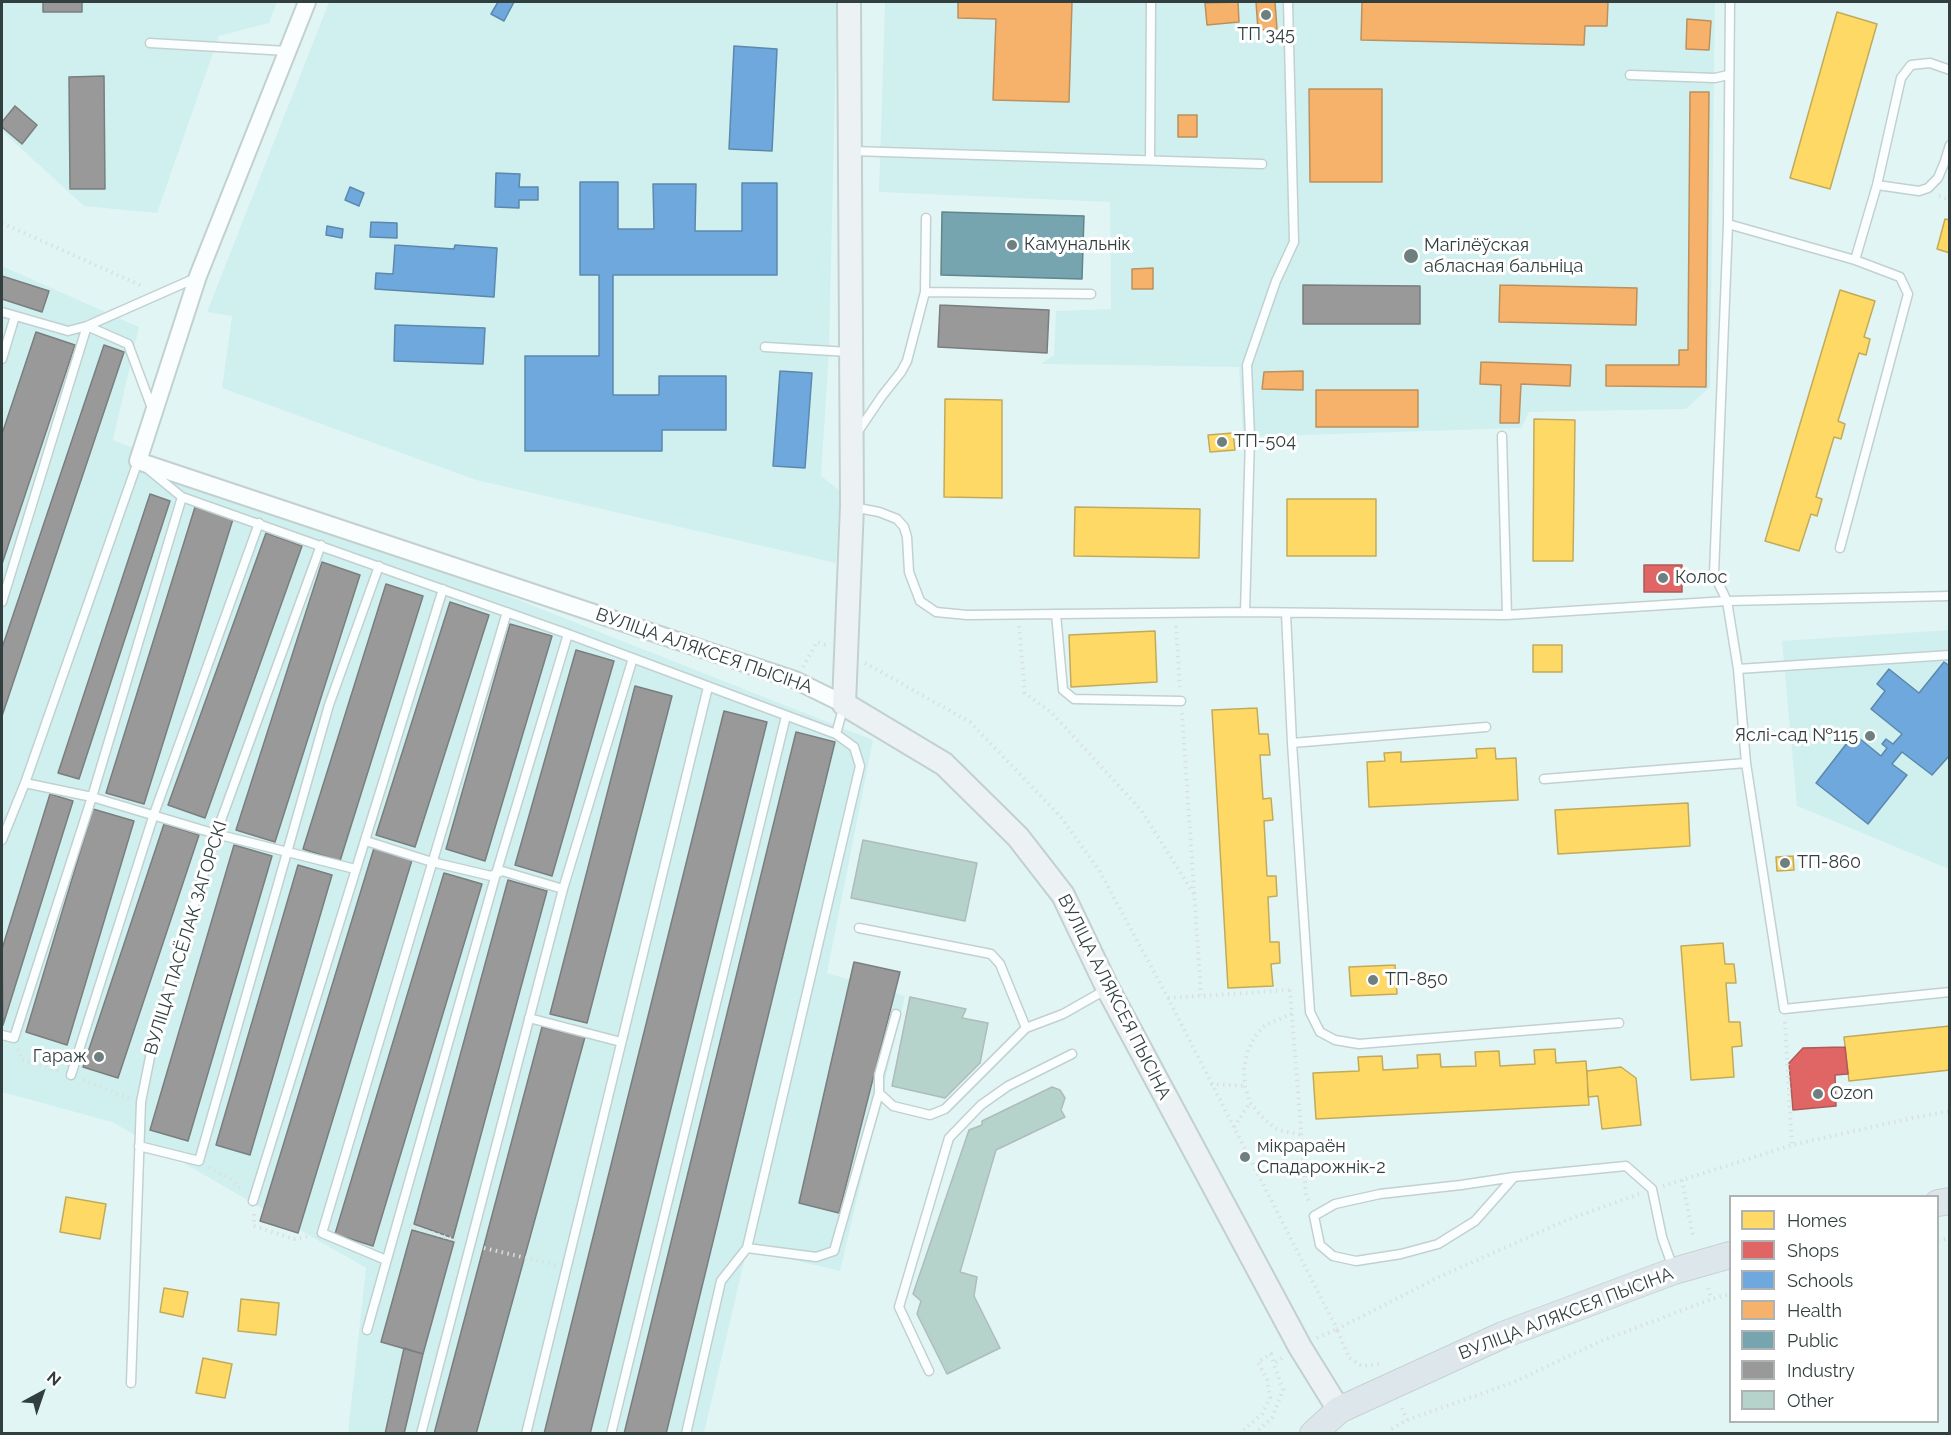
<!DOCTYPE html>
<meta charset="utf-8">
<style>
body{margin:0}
#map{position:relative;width:1951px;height:1435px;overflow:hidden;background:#e2f5f5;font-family:Raleway,sans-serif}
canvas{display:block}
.frame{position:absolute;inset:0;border:3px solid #313f3f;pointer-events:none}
.legend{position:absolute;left:1729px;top:1195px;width:210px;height:228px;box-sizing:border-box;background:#fff;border:2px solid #adb2b2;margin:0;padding:8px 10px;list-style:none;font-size:18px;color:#313f3f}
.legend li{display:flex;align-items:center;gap:12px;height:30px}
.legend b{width:30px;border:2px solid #adb2b2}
.north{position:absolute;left:12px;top:1363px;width:60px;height:60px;-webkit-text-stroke:4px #fff;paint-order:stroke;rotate:40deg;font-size:16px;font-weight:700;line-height:24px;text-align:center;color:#313f3f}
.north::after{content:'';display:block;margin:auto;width:21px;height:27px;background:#313f3f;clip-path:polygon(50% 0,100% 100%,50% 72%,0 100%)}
</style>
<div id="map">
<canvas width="1951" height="1435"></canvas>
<div class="frame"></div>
<ul class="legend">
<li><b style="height:16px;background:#ffd966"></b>Homes</li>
<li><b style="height:16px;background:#e06666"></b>Shops</li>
<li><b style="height:16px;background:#6fa8dc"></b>Schools</li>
<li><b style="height:16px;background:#f6b26b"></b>Health</li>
<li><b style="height:16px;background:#76a5af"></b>Public</li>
<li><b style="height:16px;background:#999"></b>Industry</li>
<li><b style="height:16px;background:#b5d2cb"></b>Other</li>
</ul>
<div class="north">N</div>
</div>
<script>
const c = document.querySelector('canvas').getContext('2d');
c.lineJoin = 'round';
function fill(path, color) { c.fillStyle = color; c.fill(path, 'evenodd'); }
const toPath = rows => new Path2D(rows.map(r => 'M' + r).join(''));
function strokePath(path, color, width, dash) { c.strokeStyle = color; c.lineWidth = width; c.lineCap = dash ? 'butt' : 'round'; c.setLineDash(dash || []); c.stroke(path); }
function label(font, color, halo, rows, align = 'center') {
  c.font = font + ' Raleway,sans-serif'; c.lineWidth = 6; c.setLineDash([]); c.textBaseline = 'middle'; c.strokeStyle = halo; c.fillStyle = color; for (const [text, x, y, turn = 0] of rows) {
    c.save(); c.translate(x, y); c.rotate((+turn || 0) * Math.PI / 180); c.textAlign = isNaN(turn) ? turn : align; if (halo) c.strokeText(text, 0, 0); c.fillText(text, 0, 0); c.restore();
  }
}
fill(toPath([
 [2,2,277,2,269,23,219,36,157,213,84,206,2,131],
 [329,2,837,2,829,352,821,476,840,491,836,563,476,480,222,388,232,316,207,312],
 [885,2,1715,2,1710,387,1686,409,1529,412,1521,428,1243,437,1239,367,1041,364,1054,355,1056,311,1111,309,1110,202,879,192],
 [2,266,139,327,113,440,873,740,827,973,905,996,840,1271,747,1249,704,1433,348,1433,366,1268,112,1122,2,1092],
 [1949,630,1949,869,1797,806,1782,641]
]), '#d0f0ef');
const homes = toPath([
 [1837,12,1877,24,1830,189,1790,178,1837,12],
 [1945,219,1950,220,1950,253,1937,249,1945,219],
 [1840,290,1875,301,1864,337,1870,339,1866,355,1859,353,1838,421,1845,424,1841,439,1834,437,1816,497,1822,499,1817,516,1811,514,1799,551,1765,541,1840,290],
 [945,399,1002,400,1002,498,944,497,945,399],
 [1534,419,1575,420,1573,561,1533,561,1534,419],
 [1233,433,1235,450,1210,452,1208,435,1233,433],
 [1287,499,1376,499,1376,556,1287,556,1287,499],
 [1075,507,1200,509,1199,558,1074,556,1075,507],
 [1155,631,1157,682,1071,687,1069,635,1155,631],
 [1533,645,1562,645,1562,672,1533,672,1533,645],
 [1257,708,1259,734,1268,734,1270,755,1260,755,1263,799,1271,798,1273,820,1264,821,1267,876,1276,876,1277,896,1268,897,1270,942,1279,942,1280,963,1271,964,1273,986,1228,988,1212,710,1257,708],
 [1495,748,1496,759,1516,758,1518,800,1369,807,1367,762,1385,761,1384,753,1401,752,1401,762,1477,758,1476,749,1495,748],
 [1688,803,1690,846,1558,854,1555,810,1688,803],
 [1793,856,1794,870,1777,871,1776,857,1793,856],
 [1723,943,1725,964,1734,964,1736,983,1726,983,1729,1022,1740,1022,1742,1046,1732,1047,1734,1077,1691,1080,1681,946,1723,943],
 [1395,965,1397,994,1351,996,1349,967,1395,965],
 [1950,1026,1950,1070,1849,1081,1844,1037,1950,1026],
 [1555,1049,1556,1063,1586,1061,1589,1105,1316,1119,1313,1073,1359,1071,1358,1057,1382,1056,1383,1070,1418,1068,1417,1055,1440,1054,1441,1067,1476,1066,1475,1052,1499,1051,1500,1066,1535,1064,1534,1050,1555,1049],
 [1621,1067,1636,1078,1641,1125,1602,1129,1598,1096,1588,1097,1587,1071,1621,1067],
 [66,1197,106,1204,100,1239,60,1232,66,1197],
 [164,1288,188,1292,183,1317,160,1312,164,1288],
 [241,1299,279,1303,276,1335,238,1331,241,1299],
 [203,1358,232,1364,225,1398,196,1393,203,1358]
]);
fill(homes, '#ffd966');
strokePath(homes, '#c1ab5a', 1.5);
const shops = toPath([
 [1644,565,1682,565,1682,592,1644,592,1644,565],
 [1845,1047,1848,1074,1835,1075,1836,1106,1793,1110,1789,1063,1803,1048,1845,1047]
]);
fill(shops, '#e06666');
strokePath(shops, '#ac5a5a', 1.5);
const schools = toPath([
 [498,2,514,2,504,21,491,14,498,2],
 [734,46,777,49,772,151,729,149,734,46],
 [496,173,520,174,519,187,538,187,538,200,519,200,519,208,495,207,496,173],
 [580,182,618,182,618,229,654,229,653,184,696,184,695,231,742,231,742,183,777,183,777,275,613,275,613,395,659,395,659,376,726,376,726,430,662,430,662,451,525,451,525,356,599,356,599,275,580,275,580,182],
 [350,187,364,193,359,206,345,200,350,187],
 [371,222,397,223,397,238,370,237,371,222],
 [327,226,343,229,342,238,326,235,327,226],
 [395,245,454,249,455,245,497,248,494,297,375,289,376,273,393,274,395,245],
 [395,325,485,328,483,364,394,361,395,325],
 [780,371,812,373,805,468,773,466,780,371],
 [1944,662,1950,666,1950,755,1932,775,1902,752,1892,764,1907,775,1868,824,1816,783,1854,734,1881,756,1887,748,1882,744,1886,739,1893,744,1902,734,1871,709,1885,691,1877,684,1889,669,1919,693,1944,662]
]);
fill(schools, '#6fa8dc');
strokePath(schools, '#5c88ad', 1.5);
const health = toPath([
 [958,2,1072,2,1069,102,993,100,996,19,958,18,958,2],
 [1238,2,1239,22,1207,25,1205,3,1238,2],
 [1256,2,1275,2,1277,29,1258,30,1256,2],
 [1362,2,1608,2,1607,26,1585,26,1584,45,1361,40,1362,2],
 [1687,19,1711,21,1709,50,1686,49,1687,19],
 [1309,89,1382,89,1382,182,1310,182,1309,89],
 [1690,92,1709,92,1706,387,1606,386,1606,365,1679,365,1679,350,1688,350,1690,92],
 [1178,115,1197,115,1197,137,1178,137,1178,115],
 [1153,268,1153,289,1132,289,1132,269,1153,268],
 [1500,285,1637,288,1636,325,1499,322,1500,285],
 [1481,362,1571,365,1570,386,1521,384,1519,423,1500,423,1501,385,1480,384,1481,362],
 [1303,371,1303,390,1262,389,1264,372,1303,371],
 [1316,390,1418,390,1418,427,1316,427,1316,390]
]);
fill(health, '#f6b26b');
strokePath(health, '#bb905e', 1.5);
const public = toPath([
 [942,212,1084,216,1082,279,941,275,942,212]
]);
fill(public, '#76a5af');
strokePath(public, '#61868d', 1.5);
const industry = toPath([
 [43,2,82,2,82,12,43,12,43,2],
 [104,76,105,189,70,189,69,77,104,76],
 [15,106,37,125,22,144,2,127,2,122,15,106],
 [2,276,49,291,42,312,2,299,2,276],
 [1303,285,1420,286,1420,324,1303,324,1303,285],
 [940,305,1049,310,1047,353,938,347,940,305],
 [36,332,75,345,2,564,2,434,36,332],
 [104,345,124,352,2,716,2,648,104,345],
 [150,494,170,501,79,779,58,773,150,494],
 [195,507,233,519,144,804,106,793,195,507],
 [266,533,302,546,205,818,168,805,266,533],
 [322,562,360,575,275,842,236,830,322,562],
 [386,584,423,596,340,861,303,849,386,584],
 [450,602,489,615,415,847,376,835,450,602],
 [510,624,552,636,485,861,446,849,510,624],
 [576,650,614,661,552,876,515,865,576,650],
 [635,686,672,696,587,1023,550,1014,635,686],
 [724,711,767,722,590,1434,544,1434,724,711],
 [796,732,835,742,666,1434,624,1434,796,732],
 [50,794,73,801,3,1025,2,949,50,794],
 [93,809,134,821,67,1045,26,1032,93,809],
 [164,824,199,835,118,1078,83,1067,164,824],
 [234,845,272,856,188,1141,150,1130,234,845],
 [374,848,412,860,298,1233,260,1221,374,848],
 [298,865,332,875,250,1155,216,1145,298,865],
 [444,873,482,884,373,1246,335,1234,444,873],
 [508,880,547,891,453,1238,414,1224,508,880],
 [854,962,900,972,839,1213,799,1203,854,962],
 [542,1027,585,1037,476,1434,434,1434,542,1027],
 [412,1230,454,1242,423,1354,381,1342,412,1230],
 [404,1348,423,1354,404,1434,385,1434,404,1348]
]);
fill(industry, '#999');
strokePath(industry, '#7a7e7e', 1.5);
const building = toPath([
 [863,840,977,863,965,921,851,898,863,840],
 [910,997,966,1009,962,1018,988,1023,980,1063,945,1098,892,1086,910,997],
 [1052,1087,1060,1090,1065,1098,1061,1110,1065,1117,996,1150,960,1272,977,1277,974,1296,1000,1348,947,1374,917,1314,921,1301,913,1294,969,1130,982,1125,982,1121,1052,1087]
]);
fill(building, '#b5d2cb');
strokePath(building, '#aebcba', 1.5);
const service = toPath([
 [1730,2,1728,224,1714,574,1727,601,1738,669,1746,763,1784,1009,1950,992],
 [150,43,287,51],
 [1630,75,1715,78,1728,75],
 [852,151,1262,164],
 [1150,160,1151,2],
 [1877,185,1919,191,1928,188,1938,178,1945,161,1950,145],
 [1728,224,1855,260,1877,185,1901,78,1911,65,1930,63,1950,70],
 [925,292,1091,294],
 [2,312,68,331,87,326,198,277],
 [765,347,849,352],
 [2,359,15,316],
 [857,433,882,396,901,372,907,361,925,292,926,218],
 [1502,436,1507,615],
 [853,507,879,512,897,519,904,527,907,537,909,572,920,601,936,612,967,615,1245,612,1507,615,1727,601,1950,596],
 [1840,548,1908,294,1900,277,1855,260],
 [2,602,87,326,128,344,153,411],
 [1245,612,1250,437,1247,365,1276,281,1294,242,1288,2],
 [1286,613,1292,743,1310,1012,1320,1032,1335,1040,1359,1044,1619,1023],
 [1056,614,1063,690,1074,699,1181,701],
 [1738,669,1950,655],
 [1292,743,1486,727],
 [1544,779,1746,763],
 [25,783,92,797,216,834,355,869],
 [2,840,25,783,138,461,182,497,568,634,836,734,844,705],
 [366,841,432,862,491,876,502,871,563,889],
 [859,928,991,954,1000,964,1026,1028],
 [896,1014,879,1075,879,1093,893,1106,930,1115,945,1109,1026,1028,1063,1014,1107,989],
 [529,1018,621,1042],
 [2,1035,14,1038,92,797,182,497],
 [71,1075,154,814,259,523],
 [139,1146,199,1161,329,705,379,566],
 [1514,1177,1475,1221,1438,1244,1401,1254,1356,1261,1333,1256,1320,1245,1314,1216,1335,1204,1380,1194,1461,1185,1514,1177,1626,1166,1652,1189,1662,1237,1673,1268],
 [253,1201,443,589],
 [747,1248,816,1257,834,1251,879,1093],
 [386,1260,322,1233,507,612],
 [367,1330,496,874,568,634],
 [929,1371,899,1307,949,1138,981,1105,1008,1086,1072,1054],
 [131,1383,141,1102,155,1032,216,834,321,545],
 [421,1434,563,889,633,658],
 [526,1434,708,687],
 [611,1434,786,716],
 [686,1434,721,1281,747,1248,860,766,854,747,836,734]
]);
const minor = toPath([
 [307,2,198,276,138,461,795,680,844,704]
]);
const secondary = toPath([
 [849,2,852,506,844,704,944,764,1018,837,1063,895,1108,989,1300,1347,1339,1410]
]);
const primary = toPath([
 [1938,1203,1950,1201],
 [1313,1434,1339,1410,1503,1335,1674,1271,1730,1255]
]);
strokePath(service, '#c2d0d0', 11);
strokePath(minor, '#c2d0d0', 20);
strokePath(secondary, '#c2d0d0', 26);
strokePath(primary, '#c8d1d1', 28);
strokePath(toPath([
 [1939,196,1950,200],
 [2,223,142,286],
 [1019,626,1025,693,1052,713,1141,810,1194,894],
 [1176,626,1180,687],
 [865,663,970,722,1060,816,1099,870,1168,998,1337,1329,1439,1277,1567,1220,1639,1194],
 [803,667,817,642,826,645],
 [1182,713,1201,995],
 [1290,990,1306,1195,1310,1204],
 [1168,998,1290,990],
 [1292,1014,1265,1025,1256,1035,1248,1050,1244,1068,1245,1086,1250,1103,1264,1119,1278,1130,1302,1135],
 [1785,1022,1792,1145],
 [18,1049,22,1060,59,1071],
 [83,1080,129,1098],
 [1211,1084,1245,1086],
 [1234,1127,1250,1103],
 [209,1167,230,1179,242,1190],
 [1682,1180,1693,1236],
 [1663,1186,1792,1145,1912,1118,1950,1111],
 [254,1214,254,1226,294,1239,310,1236],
 [409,1226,459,1241],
 [1938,1241,1950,1238],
 [484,1248,556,1265],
 [1708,1288,1712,1299],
 [1317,1338,1337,1329,1349,1358,1362,1366,1382,1364],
 [1402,1408,1407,1420],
 [1239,1434,1262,1414,1270,1398,1267,1380,1258,1362,1271,1354,1274,1364],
 [1254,1434,1272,1418,1283,1390,1274,1364,1282,1358],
 [1389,1434,1391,1429,1407,1420,1514,1382,1601,1341,1712,1299,1730,1294]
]), '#dae0e0', 4, [1.5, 4.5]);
strokePath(service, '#fbfefe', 8);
strokePath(minor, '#fbfefe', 16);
strokePath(secondary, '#ecf2f3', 22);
strokePath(primary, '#dde7eb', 26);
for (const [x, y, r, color] of [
 [1266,15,6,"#6f7f7f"],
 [1012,245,6,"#6f7f7f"],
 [1411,256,8,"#6f7f7f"],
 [1222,442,6,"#6f7f7f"],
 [1663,578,6,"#6f7f7f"],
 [1870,736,6,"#6f7f7f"],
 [1785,863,6,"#6f7f7f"],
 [1373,980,6,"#6f7f7f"],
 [99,1057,6,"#6f7f7f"],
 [1818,1094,6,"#6f7f7f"],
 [1245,1157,6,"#6f7f7f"]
]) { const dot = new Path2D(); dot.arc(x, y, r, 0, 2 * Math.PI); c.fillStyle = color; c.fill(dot); strokePath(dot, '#fff', 2); }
label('18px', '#313f3f', '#fff', [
 ["ТП 345",1266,35,"center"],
 ["Камунальнік",1024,245],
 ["Магілёўская",1424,246],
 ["абласная бальніца",1424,267],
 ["ТП-504",1234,442],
 ["Колос",1675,578],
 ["Яслі-сад №115",1858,736,"right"],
 ["ТП-860",1797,863],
 ["ТП-850",1385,980],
 ["Гараж",87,1057,"right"],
 ["Ozon",1830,1094],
 ["мікрараён",1257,1147],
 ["Спадарожнік-2",1257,1168]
], 'left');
label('18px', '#313f3f', '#fff', [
 ["ВУЛІЦА АЛЯКСЕЯ ПЫСІНА",704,651,19],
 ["ВУЛІЦА ПАСЁЛАК ЗАГОРСКІ",186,938,-73],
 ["ВУЛІЦА АЛЯКСЕЯ ПЫСІНА",1114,997,63],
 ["ВУЛІЦА АЛЯКСЕЯ ПЫСІНА",1566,1314,-21]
]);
</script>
